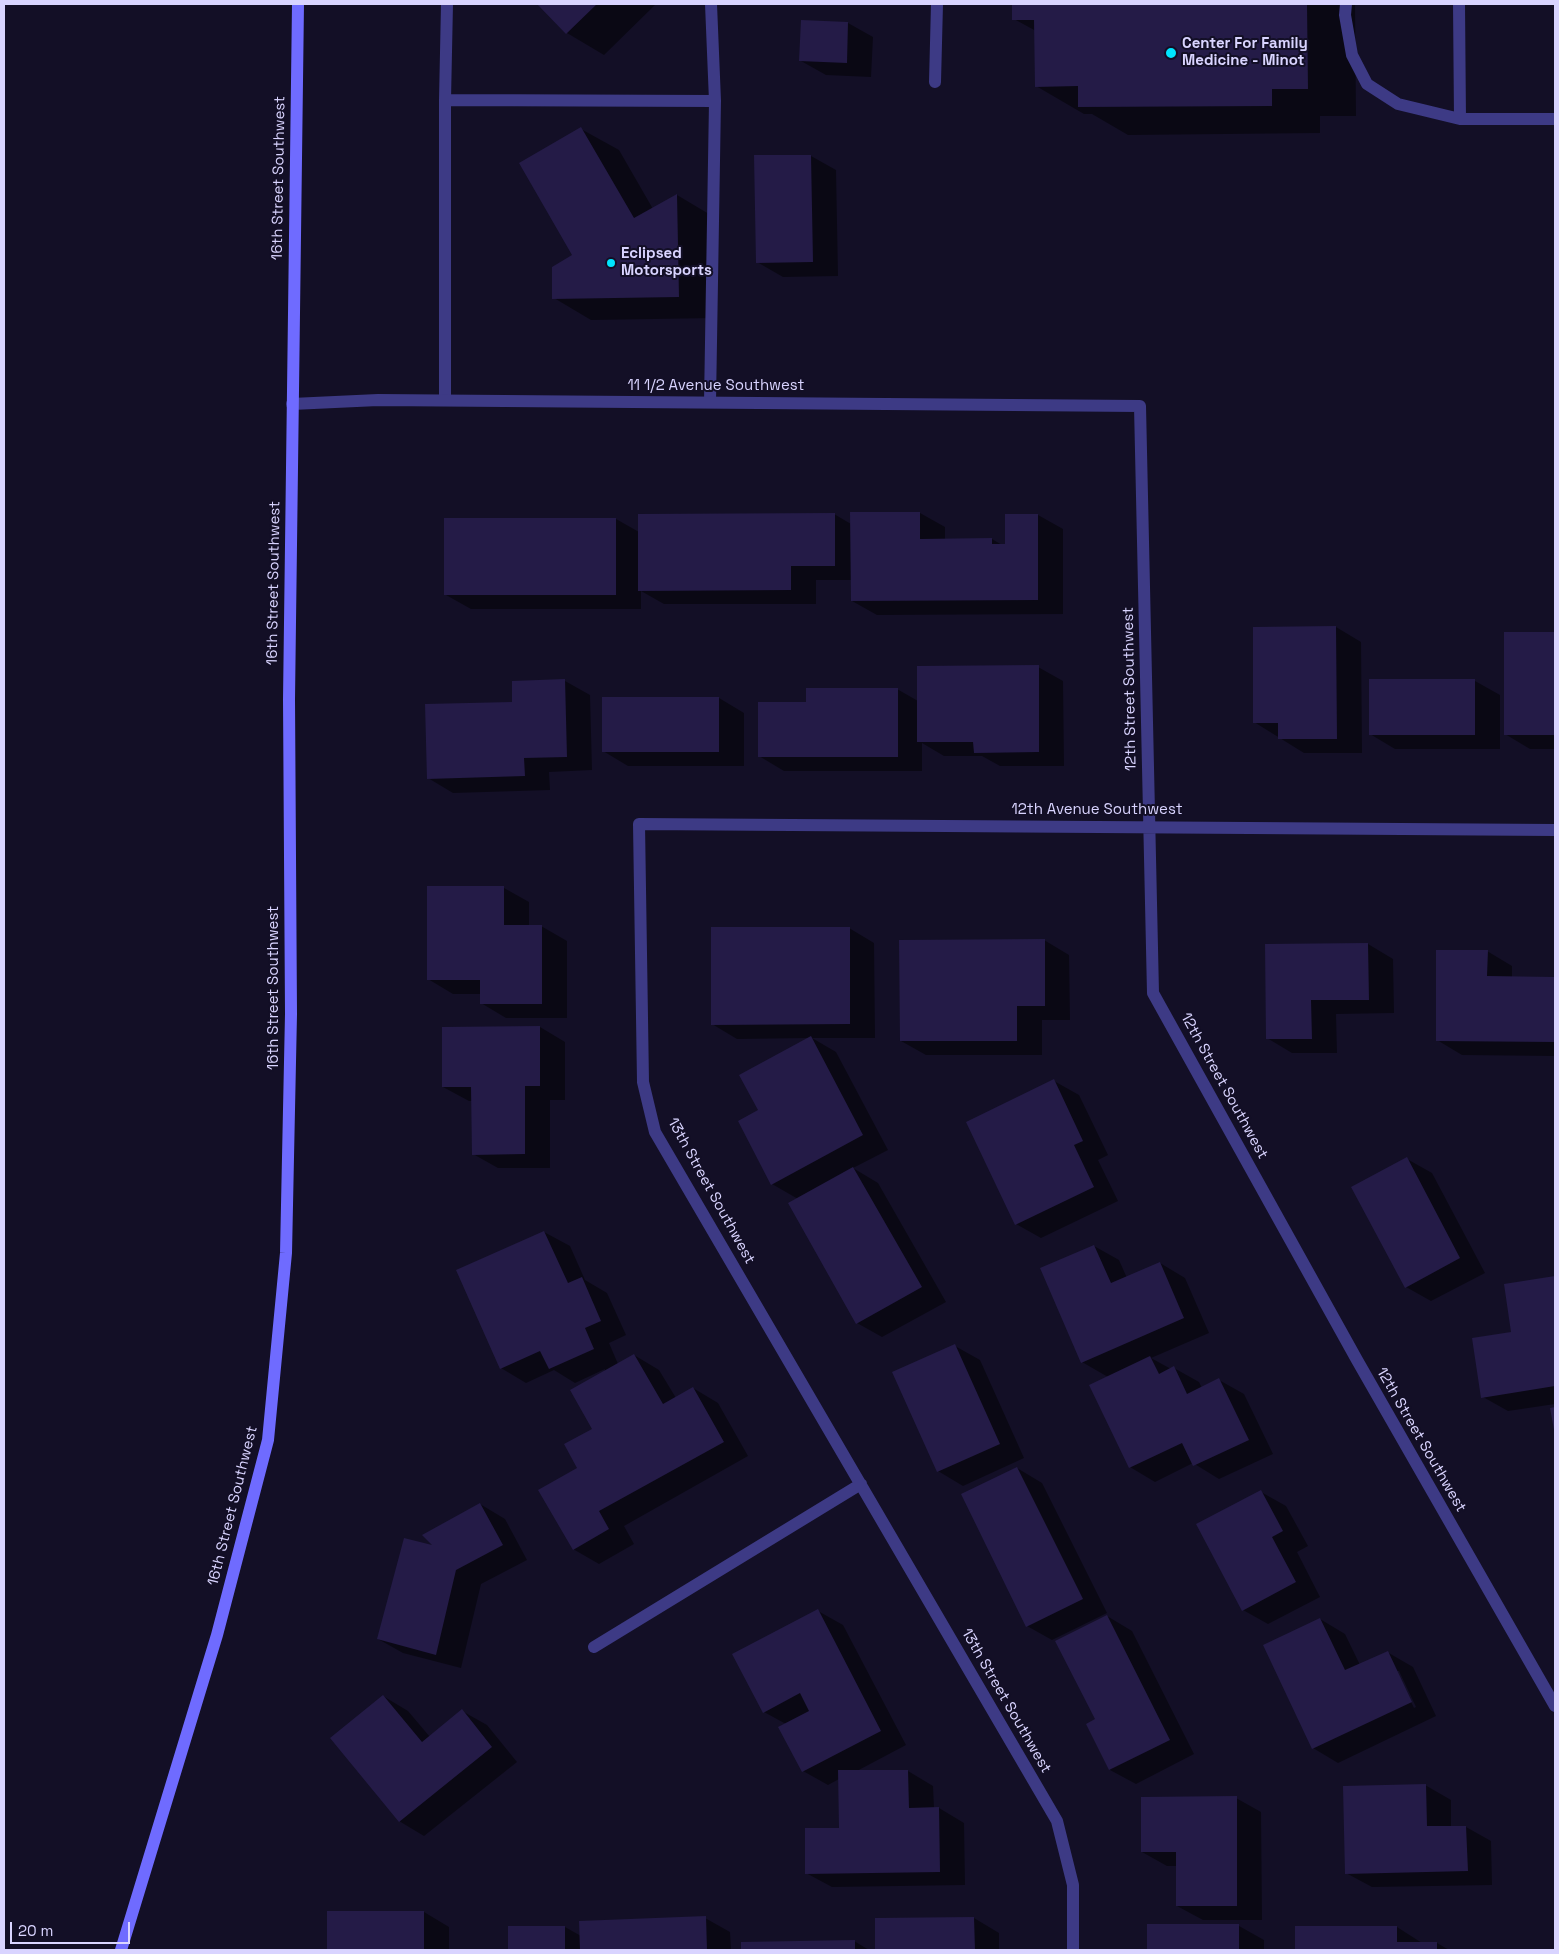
<!DOCTYPE html>
<style>
body{margin:0}
#map{position:relative;width:1559px;height:1954px;overflow:hidden;background:#130f26;font-family:"Space Grotesk",sans-serif}
canvas{display:block}
.frame{position:absolute;inset:0;border:5px solid #d9d4ff;pointer-events:none}
.scale{position:absolute;left:10px;top:1922px;width:120px;height:22px;box-sizing:border-box;border:2px solid #d9d4ff;border-top:0;padding-left:6px;font-size:15px;line-height:18px;white-space:nowrap;color:#d9d4ff;-webkit-text-stroke:4px #130f26;paint-order:stroke}
</style>
<div id="map">
<canvas width="1559" height="1954"></canvas>
<div class="frame"></div>
<div class="scale">20 m</div>
</div>
<script>
const c = document.querySelector('canvas').getContext('2d');
c.lineJoin = 'round';
function fill(path, color) { c.fillStyle = color; c.fill(path, 'evenodd'); }
const toPath = rows => new Path2D(rows.map(r => 'M' + r).join(''));
function strokePath(path, color, width, dash) { c.strokeStyle = color; c.lineWidth = width; c.lineCap = dash ? 'butt' : 'round'; c.setLineDash(dash || []); c.stroke(path); }
function label(font, color, halo, rows, align = 'center') {
  c.font = font + ' "Space Grotesk",sans-serif'; c.lineWidth = 4; c.setLineDash([]); c.textBaseline = 'middle'; c.strokeStyle = halo; c.fillStyle = color; for (const [text, x, y, turn = 0] of rows) {
    c.save(); c.translate(x, y); c.rotate((+turn || 0) * Math.PI / 180); c.textAlign = isNaN(turn) ? turn : align; if (halo) c.strokeText(text, 0, 0); c.fillText(text, 0, 0); c.restore();
  }
}
fill(toPath([
 [539,4,656,4,604,55,567,33],
 [1014,4,1355,4,1356,116,1320,116,1320,133,1128,135,1092,114,1084,114,1036,86,1036,31,1014,19],
 [848,23,873,37,871,77,826,75,801,61],
 [581,129,619,150,653,209,677,195,714,217,716,318,591,320,554,298,573,256],
 [811,156,836,170,838,276,783,277,757,262],
 [851,513,920,513,945,527,945,540,992,539,1002,545,1007,545,1038,515,1063,529,1063,614,877,615,852,601,852,580,816,580,816,604,664,604,641,591,641,609,471,609,446,595,616,519,639,532,834,514,851,524],
 [1336,627,1361,642,1362,753,1304,753,1254,722,1254,628],
 [1505,633,1555,633,1555,749,1530,749,1505,734],
 [1038,667,1063,681,1064,766,1000,766,982,756,944,756,922,743,922,771,784,771,759,756,807,703,897,689,918,701],
 [565,681,590,695,592,770,549,772,550,790,453,793,428,778,514,703,513,682],
 [1475,681,1500,695,1500,749,1395,749,1370,734],
 [719,698,744,713,744,766,628,766,603,751],
 [428,888,504,888,529,902,529,926,541,926,567,941,567,1018,506,1018,481,1003,481,994,453,994,428,979],
 [849,928,874,943,875,1038,812,1038,836,1052,888,1150,853,1168,878,1183,946,1302,882,1337,857,1323,798,1199,772,1184,759,1111,809,1038,737,1039,712,1024],
 [1044,940,1069,955,1070,1020,1042,1020,1042,1055,926,1055,901,1041],
 [1368,944,1393,959,1394,1013,1336,1014,1337,1053,1292,1053,1267,1038,1266,945],
 [1487,951,1512,966,1512,978,1555,978,1555,1056,1462,1055,1437,1040],
 [540,1027,565,1042,565,1100,550,1100,550,1168,498,1168,473,1154,472,1101,469,1101,443,1087],
 [1054,1081,1079,1095,1108,1155,1098,1160,1118,1201,1041,1238,1016,1224],
 [1407,1159,1432,1173,1485,1273,1431,1301,1406,1287],
 [544,1232,570,1246,585,1280,607,1293,626,1335,609,1343,618,1364,634,1355,659,1370,676,1398,693,1388,718,1403,748,1456,624,1526,634,1544,599,1564,573,1549,579,1468,594,1429,605,1369,575,1383,554,1370,526,1383,501,1368],
 [1094,1246,1119,1260,1127,1278,1160,1263,1185,1278,1209,1333,1151,1358,1171,1369,1174,1368,1199,1382,1202,1388,1219,1380,1244,1394,1273,1454,1219,1479,1193,1463,1155,1482,1130,1467,1108,1377,1082,1362],
 [1555,1277,1555,1404,1508,1411,1483,1397,1512,1333,1505,1285],
 [955,1346,980,1360,1024,1458,963,1486,938,1471],
 [1017,1468,1042,1483,1107,1613,1052,1640,1027,1626],
 [1261,1492,1286,1506,1308,1546,1297,1552,1320,1597,1268,1624,1243,1610],
 [480,1504,505,1519,527,1560,481,1584,461,1668,403,1653,378,1639,436,1548],
 [818,1611,843,1625,906,1745,855,1772,908,1771,933,1786,934,1808,939,1808,964,1823,965,1885,832,1887,806,1873,840,1829,839,1779,828,1785,803,1771,786,1724,764,1712],
 [1107,1616,1132,1631,1194,1754,1136,1784,1110,1770,1088,1724,1096,1720],
 [1320,1619,1345,1634,1360,1665,1387,1652,1413,1667,1436,1716,1338,1763,1313,1748],
 [1396,1671,1399,1671,1416,1707,1414,1708],
 [383,1696,408,1711,430,1737,462,1711,487,1725,517,1762,424,1836,399,1821],
 [1425,1785,1451,1800,1451,1827,1466,1827,1491,1841,1492,1885,1372,1887,1346,1873],
 [1236,1798,1261,1812,1262,1920,1203,1920,1177,1906,1177,1866,1167,1866,1142,1852],
 [329,1912,424,1912,449,1927,449,1950,329,1950],
 [705,1918,730,1932,731,1950,509,1950,509,1927,565,1927,581,1936],
 [974,1918,999,1933,999,1950,877,1950,876,1919],
 [1148,1926,1239,1926,1264,1940,1264,1950,1148,1950],
 [1296,1927,1397,1927,1422,1943,1437,1943,1449,1950,1296,1950],
 [854,1941,869,1950,742,1950,742,1943]
]), '#0007');
fill(toPath([
 [537,4,597,4,566,34],
 [1012,4,1307,4,1308,89,1272,89,1272,106,1078,107,1078,86,1035,87,1034,20,1012,20],
 [801,20,848,22,847,63,799,61],
 [581,127,634,218,677,194,679,297,552,299,552,267,572,255,519,163],
 [754,155,811,155,813,262,756,263],
 [850,512,920,512,920,539,992,538,992,544,1005,544,1005,514,1038,514,1038,600,851,601],
 [835,513,835,566,791,566,791,590,638,591,638,514],
 [444,518,616,518,616,595,444,595],
 [1336,626,1337,739,1278,739,1278,723,1253,723,1253,627],
 [1504,632,1555,632,1555,735,1504,735],
 [1039,665,1039,752,974,753,973,742,917,742,917,666],
 [565,679,567,757,524,758,525,776,427,779,425,704,512,702,512,681],
 [1369,679,1475,679,1475,735,1369,735],
 [806,688,898,688,898,757,758,757,758,702,806,702],
 [602,697,719,697,719,752,602,752],
 [427,886,504,886,504,925,542,925,542,1004,480,1004,480,980,427,980],
 [711,927,850,927,850,1024,711,1025],
 [1045,939,1045,1006,1017,1006,1017,1041,900,1041,899,940],
 [1368,943,1369,1000,1311,1000,1312,1039,1266,1039,1265,944],
 [1436,950,1488,950,1487,976,1555,977,1555,1042,1436,1041],
 [540,1026,540,1086,525,1086,525,1154,472,1155,471,1087,442,1087,442,1027],
 [811,1036,863,1135,771,1185,738,1121,758,1110,739,1075],
 [1054,1079,1083,1141,1074,1145,1094,1187,1015,1225,966,1122],
 [1407,1157,1460,1258,1405,1288,1351,1187],
 [853,1167,922,1287,856,1324,788,1203],
 [544,1231,568,1283,582,1277,601,1321,585,1328,594,1349,549,1369,540,1351,500,1369,456,1270],
 [1094,1245,1111,1283,1160,1262,1184,1318,1081,1363,1040,1268],
 [1555,1276,1555,1386,1481,1398,1472,1338,1511,1332,1504,1284],
 [955,1344,1000,1444,937,1472,892,1372],
 [634,1354,663,1404,693,1387,724,1442,599,1511,609,1529,573,1550,538,1490,577,1468,564,1444,592,1429,570,1390],
 [1150,1356,1159,1374,1174,1366,1187,1394,1219,1378,1249,1440,1193,1466,1182,1443,1129,1468,1089,1385],
 [1555,1407,1555,1430,1554,1430,1550,1408],
 [1017,1467,1083,1599,1026,1627,961,1494],
 [1261,1490,1283,1531,1272,1537,1296,1582,1242,1611,1196,1524],
 [480,1503,503,1545,456,1570,436,1655,377,1639,404,1538,432,1545,422,1535],
 [818,1609,881,1731,802,1772,778,1727,809,1711,800,1693,763,1713,732,1654],
 [1107,1615,1170,1740,1109,1770,1086,1724,1095,1719,1055,1641],
 [1320,1618,1345,1670,1388,1651,1412,1702,1312,1749,1263,1645],
 [383,1695,422,1742,462,1709,492,1747,399,1822,330,1738],
 [838,1770,908,1770,909,1808,939,1807,940,1872,805,1874,805,1828,839,1828],
 [1426,1784,1427,1826,1466,1826,1468,1871,1345,1874,1343,1786],
 [1237,1796,1237,1906,1176,1906,1176,1852,1141,1852,1141,1797],
 [327,1911,424,1911,424,1950,327,1950],
 [706,1916,707,1950,580,1950,579,1921],
 [974,1917,975,1950,875,1950,875,1918],
 [1147,1924,1239,1924,1239,1950,1147,1950],
 [508,1926,565,1926,565,1950,508,1950],
 [1295,1926,1397,1926,1397,1942,1437,1942,1437,1950,1295,1950],
 [855,1940,855,1950,741,1950,741,1942]
]), '#241b47');
strokePath(toPath([
 [1346,4,1345,15,1352,55,1367,84,1398,104,1460,119],
 [1459,4,1460,119,1555,119],
 [935,82,937,4],
 [445,100,447,4],
 [445,400,445,100,715,101],
 [710,402,715,101,711,4]
]), '#3d3a85', 12);
strokePath(toPath([
 [292,404,378,400,1140,406,1153,993,1357,1360,1555,1706],
 [594,1647,861,1484],
 [1073,1950,1073,1885,1057,1821,655,1132,643,1082,639,824,1555,830]
]), '#3d3a85', 12);
strokePath(toPath([
 [121,1950,217,1635,268,1440,286,1253,291,1014,289,699,298,4]
]), '#6f6bff', 12);
for (const [x, y, r, color] of [
 [1171,53,6,"#00e5ff"],
 [611,263,5,"#00e5ff"]
]) { const dot = new Path2D(); dot.arc(x, y, r, 0, 2 * Math.PI); c.fillStyle = color; c.fill(dot); strokePath(dot, '#130f26', 2); }
label('bold 15px', '#d9d4ff', '#130f26', [
 ["Center For Family",1182,44],
 ["Medicine - Minot",1182,61],
 ["Eclipsed",621,254],
 ["Motorsports",621,271]
], 'left');
label('15px', '#d9d4ff', '#130f26', [
 ["16th Street Southwest",279,178,-89],
 ["11 1/2 Avenue Southwest",716,386],
 ["16th Street Southwest",274,583,-89],
 ["12th Street Southwest",1130,689,-91],
 ["12th Avenue Southwest",1097,810],
 ["16th Street Southwest",274,988,-90],
 ["12th Street Southwest",1224,1086,61],
 ["13th Street Southwest",711,1191,61],
 ["12th Street Southwest",1421,1440,60],
 ["16th Street Southwest",233,1506,-76],
 ["13th Street Southwest",1006,1701,60]
]);
</script>
